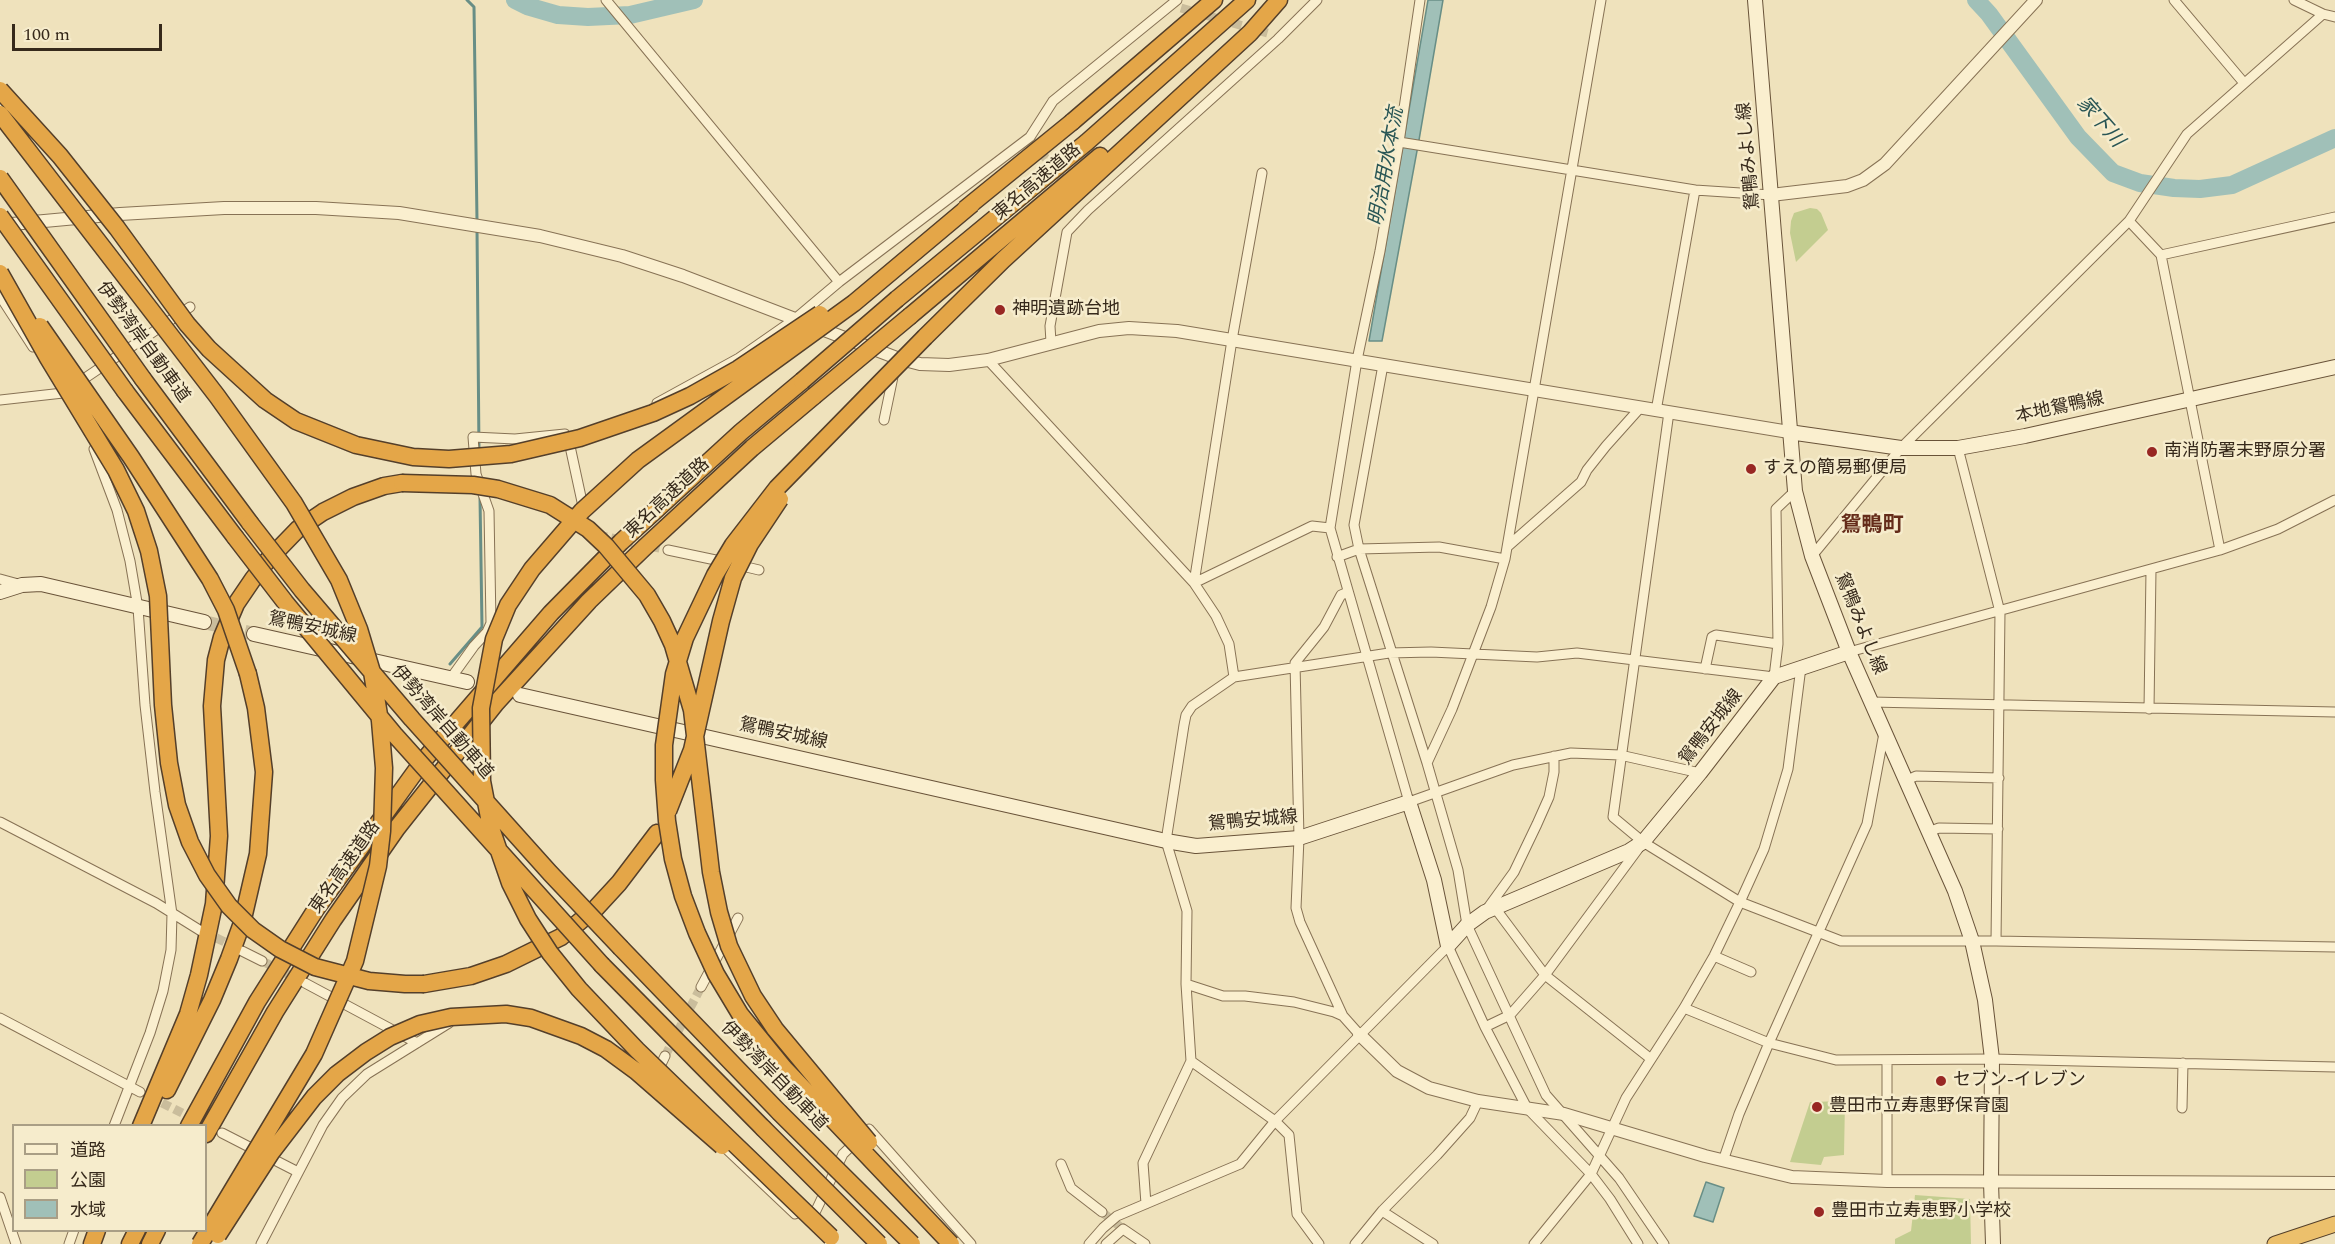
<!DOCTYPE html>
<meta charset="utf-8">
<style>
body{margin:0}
#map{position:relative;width:2335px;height:1244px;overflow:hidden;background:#efe2bc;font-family:Spectral,"Noto Sans JP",serif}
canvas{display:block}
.legend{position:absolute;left:12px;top:1124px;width:195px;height:108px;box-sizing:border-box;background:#f6eccc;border:2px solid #a99e85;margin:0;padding:8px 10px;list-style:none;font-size:18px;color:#36291b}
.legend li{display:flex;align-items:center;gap:12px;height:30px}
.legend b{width:30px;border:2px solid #a99e85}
.scale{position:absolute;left:12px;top:24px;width:150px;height:27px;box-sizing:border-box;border:3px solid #36291b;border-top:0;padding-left:8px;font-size:18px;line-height:21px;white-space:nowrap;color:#36291b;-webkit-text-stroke:4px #f6eccc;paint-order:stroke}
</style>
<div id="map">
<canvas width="2335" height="1244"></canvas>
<ul class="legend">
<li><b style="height:8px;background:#faefcf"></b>道路</li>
<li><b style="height:16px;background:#c3cd90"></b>公園</li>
<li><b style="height:16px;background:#a0c0b8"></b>水域</li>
</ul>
<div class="scale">100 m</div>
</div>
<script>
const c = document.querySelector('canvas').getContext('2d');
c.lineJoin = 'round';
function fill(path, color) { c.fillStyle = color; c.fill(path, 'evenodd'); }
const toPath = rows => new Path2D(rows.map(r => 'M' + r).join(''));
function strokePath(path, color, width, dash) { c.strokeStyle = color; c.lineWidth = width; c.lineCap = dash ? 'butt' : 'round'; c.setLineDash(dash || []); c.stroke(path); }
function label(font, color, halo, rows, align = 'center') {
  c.font = font + ' Spectral,"Noto Sans JP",serif'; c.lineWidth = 5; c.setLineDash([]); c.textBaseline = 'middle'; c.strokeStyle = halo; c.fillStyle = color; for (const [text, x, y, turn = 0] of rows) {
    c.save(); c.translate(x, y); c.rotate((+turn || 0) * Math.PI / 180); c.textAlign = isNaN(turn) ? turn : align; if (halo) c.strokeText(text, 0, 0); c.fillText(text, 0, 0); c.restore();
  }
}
fill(toPath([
 [1810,208,1817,209,1821,213,1828,230,1796,262,1790,233,1791,221,1794,213],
 [1845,1101,1844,1155,1824,1157,1821,1165,1790,1162,1810,1102],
 [1915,1195,1970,1199,1971,1244,1895,1244,1895,1239,1911,1231]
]), '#c3cd90');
const water = toPath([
 [1428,0,1443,0,1419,140,1382,341,1369,341,1428,0],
 [1706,1182,1724,1188,1713,1222,1694,1216,1706,1182]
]);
fill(water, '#a0c0b8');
strokePath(water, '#688e86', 1.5);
strokePath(toPath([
 [467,0,474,7,477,221],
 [477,228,479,452],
 [450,664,482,627,480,498]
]), '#688e86', 3);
strokePath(toPath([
 [515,0,527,6,558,15,588,17,630,15,694,0],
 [1976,0,1989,14,2078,137,2113,173,2140,183,2174,188,2200,189,2232,185,2335,138]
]), '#a0c0b8', 18);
strokePath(toPath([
 [1181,8,1271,34],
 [1032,141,1068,186],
 [598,535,668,550],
 [204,932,235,947],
 [262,961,297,979],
 [665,1056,701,987],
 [150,1097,222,1133],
 [1102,1212,1123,1229]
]), '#cabd9c', 9, [9, 4.5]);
strokePath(toPath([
 [204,622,254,634]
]), '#cabd9c', 14, [14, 7]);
const minor = toPath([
 [606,0,839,282],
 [1420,0,1399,142,1380,251,1357,360,1330,528,1409,802,1513,765,1571,753,1620,755,1700,773],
 [2174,0,2244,83],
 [2294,0,2323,14,2335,17],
 [1399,142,1695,190,1771,195],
 [2129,221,2161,255,2220,550],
 [2161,255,2335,217],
 [0,296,33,347],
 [1051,342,1050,326,1067,232,1088,210,1278,39,1317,0],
 [988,360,1194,583,1216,616,1229,644,1234,677],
 [1383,365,1354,525,1359,549,1427,763,1458,870,1467,925,1546,1095,1619,1178,1664,1244],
 [0,400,63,393,190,307],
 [657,403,739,358,795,319,839,282,1030,137,1053,101,1177,0],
 [1656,411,1695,190],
 [1669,412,1613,817,1643,842,1740,902,1841,941,1996,941,2335,947],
 [884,420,894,372],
 [568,437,584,511],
 [1958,448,2000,612,1996,941],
 [94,449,117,510,130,561,138,608,145,705,155,792,172,914,171,950,163,991,150,1033,114,1126],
 [1507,547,1581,482,1587,470,1606,446,1640,408],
 [668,550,725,562],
 [1812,556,1901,448,2129,221,2187,134,2323,14],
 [1337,557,1359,549,1439,547,1505,559],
 [738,565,759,570],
 [0,579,22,585],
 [1194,583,1232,340,1262,173],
 [1194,583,1312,526,1330,528],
 [1348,592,1341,595,1324,627,1295,663,1299,838,1296,908,1300,922,1343,1016,1359,1034],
 [1849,652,2220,550,2278,529,2335,500],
 [1705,669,1712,637,1716,635,1778,644],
 [451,678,474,646,487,632,491,623,489,511,476,474,473,437,515,439,565,434],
 [1871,702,2335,712],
 [2149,709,2151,570],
 [1427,763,1452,709,1491,607,1505,559,1601,0],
 [1905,781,1916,776,1999,778],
 [0,822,156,903,201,931],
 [1928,832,1939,828,1998,829],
 [1495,908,1545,975,1651,1059],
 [1485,912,1514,872,1537,824,1549,797,1554,772,1554,756],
 [242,951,262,961],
 [1714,956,1751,972],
 [305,983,417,1043],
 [1186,984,1223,996,1245,996,1294,1002,1334,1012,1343,1016],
 [701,987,738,918],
 [1684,1008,1769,1043,1836,1060,1992,1059,2335,1067],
 [0,1018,140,1092],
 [1485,1027,1510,1015,1545,975,1638,849],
 [1191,1061,1275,1121,1289,1135,1297,1214,1319,1244],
 [657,1073,665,1056],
 [2182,1108,2183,1063],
 [222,1133,298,1172],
 [720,1143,795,1214],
 [1723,1161,1739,1114,1769,1043,1867,824,1884,733],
 [1061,1164,1071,1188,1102,1212],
 [1887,1181,1887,1060],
 [0,1197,16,1244],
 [1146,1204,1143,1163,1191,1061,1186,984,1187,911,1166,841,1184,725,1186,715,1192,706,1234,677,1389,653,1431,652,1537,657,1577,653,1774,677,1778,644,1776,509,1795,491],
 [1382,1211,1433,1244],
 [811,1221,843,1154,869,1129,971,1244],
 [69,1244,74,1230],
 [261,1244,323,1125,342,1098,367,1074,449,1023],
 [1089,1244,1103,1228,1117,1216,1240,1164,1275,1121,1448,946,1485,1027,1527,1108,1591,1174,1610,1199,1638,1244],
 [1106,1244,1123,1229,1145,1244],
 [1355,1244,1382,1211,1437,1155,1470,1118,1478,1101],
 [1534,1244,1591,1174,1626,1098,1684,1008,1714,956,1740,902,1764,849,1788,769,1801,667]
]);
const tertiary = toPath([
 [1771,195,1847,186,1863,180,1885,164,2036,0],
 [1,225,120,214,224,208,316,208,399,213,540,236,622,256,683,276,897,358,920,364,949,365,988,360,1099,331,1129,328,1177,331,1789,432],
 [1359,1034,1397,1071,1429,1088,1478,1101,1564,1114,1705,1156,1792,1177,1887,1181,2335,1183]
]);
const secondary = toPath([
 [1755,0,1795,491,1812,556,1849,652,1955,891,1972,941,1985,1000,1992,1059,1991,1182,1993,1244],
 [1789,432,1901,448,1958,448,2025,436,2335,367],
 [0,592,22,585,41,584,204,622],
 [254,634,467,682],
 [520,695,1166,841,1196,846,1299,838,1409,802,1434,880,1448,946,1467,925,1485,912,1629,851,1643,842,1700,773,1774,677,1849,652]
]);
const trunk = toPath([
 [2275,1244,2335,1224]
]);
const motorway = toPath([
 [1072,122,1214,0],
 [897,299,1087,142,1247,0],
 [910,316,1100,156],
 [925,337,1003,260,1250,33,1279,0],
 [143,379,250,523],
 [125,391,235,537],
 [621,948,779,1112],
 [602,965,763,1128],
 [424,984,471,976,506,964,561,937,596,908,619,883,657,833],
 [167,1090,212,1000,229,959,242,923,258,854,264,772,256,708,248,674],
 [141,1126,188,1014,199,975,214,904,219,836,212,706,216,660,222,637,236,604,253,579,267,561,298,529,323,512,353,497,384,486,402,483],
 [189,1126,257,1002,316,909,423,761,551,613,621,542,741,432,802,381],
 [206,1134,275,1012,333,920,397,828,496,703,589,601,645,547,752,448,814,396],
 [92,1244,97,1230],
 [130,1244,137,1230],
 [150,1244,157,1230]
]);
strokePath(minor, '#877255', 11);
strokePath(tertiary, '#877255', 14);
strokePath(secondary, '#695339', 16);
strokePath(trunk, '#543f2a', 17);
strokePath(motorway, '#543f2a', 19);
strokePath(minor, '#faefcf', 9);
strokePath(tertiary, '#faefcf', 12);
strokePath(secondary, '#faefcf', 14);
strokePath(trunk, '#ecc06c', 15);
strokePath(motorway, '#e4a648', 16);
const motorwayBridge = toPath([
 [0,90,60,156,117,228,187,324,209,349,265,400,296,421,356,445,413,457,449,459,511,454,580,438,653,413,690,396,738,369,820,314],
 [0,114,217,396,294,503,339,580,359,629,372,672,380,721,384,768,382,831,378,866,355,961,314,1054,200,1244],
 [0,178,143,379],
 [965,209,1072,122],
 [0,216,125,391],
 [0,273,48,358,116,470,136,511,149,551,158,596,163,705,169,763,177,805,190,842,207,875,229,906,253,930,280,949,315,967,369,981,405,984,424,984],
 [40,326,131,457,210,579,226,610,248,674],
 [925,337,777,488,733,545,715,575,685,638,674,674,664,745,664,780,667,821,673,859,683,896,697,933,716,974,740,1014,784,1068,951,1244],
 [802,381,897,299],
 [814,396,910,316],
 [402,483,473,485,498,489,550,505,588,529,606,546,647,595,662,621,673,645,692,710,711,872,719,912,729,946,753,996,775,1029,869,1142],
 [250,523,302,590,412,719,550,873,621,948],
 [235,537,285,602,394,734,602,965],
 [668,811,692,750,721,621,733,578,750,544,780,499],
 [779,1112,912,1244],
 [763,1128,879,1244],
 [218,1235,271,1153,314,1097,337,1074,366,1052,390,1037,420,1024,451,1017,506,1014,531,1018,581,1036,606,1049,636,1071,722,1146],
 [831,1237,637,1050,579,989,550,953,528,919,510,883,491,828,482,781,481,708,494,639,508,605,532,569,582,511,638,460,854,303,972,204]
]);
strokePath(motorwayBridge, '#543f2a', 19, []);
strokePath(motorwayBridge, '#e4a648', 16);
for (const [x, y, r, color] of [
 [1000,310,6,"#982723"],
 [2152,452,6,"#982723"],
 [1751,469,6,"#982723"],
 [1941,1081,6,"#982723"],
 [1817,1107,6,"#982723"],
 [1819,1212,6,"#982723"]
]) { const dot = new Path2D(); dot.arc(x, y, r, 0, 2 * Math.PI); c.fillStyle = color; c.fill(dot); strokePath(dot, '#f6eccc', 2); }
label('18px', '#36291b', '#f6eccc', [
 ["鴛鴨みよし線",1750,156,-95],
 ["東名高速道路",1038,183,-40],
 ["伊勢湾岸自動車道",142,343,54],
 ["本地鴛鴨線",2060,409,-12],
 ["東名高速道路",668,499,-43],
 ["鴛鴨みよし線",1859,624,68],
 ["鴛鴨安城線",312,629,12],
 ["伊勢湾岸自動車道",441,723,49],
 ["鴛鴨安城線",1712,728,-52],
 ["鴛鴨安城線",783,735,12],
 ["鴛鴨安城線",1253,822,-5],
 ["東名高速道路",346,868,-55],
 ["伊勢湾岸自動車道",773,1077,46]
]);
label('18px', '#36291b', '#f6eccc', [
 ["神明遺跡台地",1012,310],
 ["南消防署末野原分署",2164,452],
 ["すえの簡易郵便局",1763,469],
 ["セブン-イレブン",1953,1081],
 ["豊田市立寿惠野保育園",1829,1107],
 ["豊田市立寿恵野小学校",1831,1212]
], 'left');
label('italic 20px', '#295655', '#f6eccc', [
 ["家下川",2099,123,49],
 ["明治用水本流",1388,167,-80]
]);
label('bold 21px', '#642b19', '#f6eccc', [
 ["鴛鴨町",1872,527]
]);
</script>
